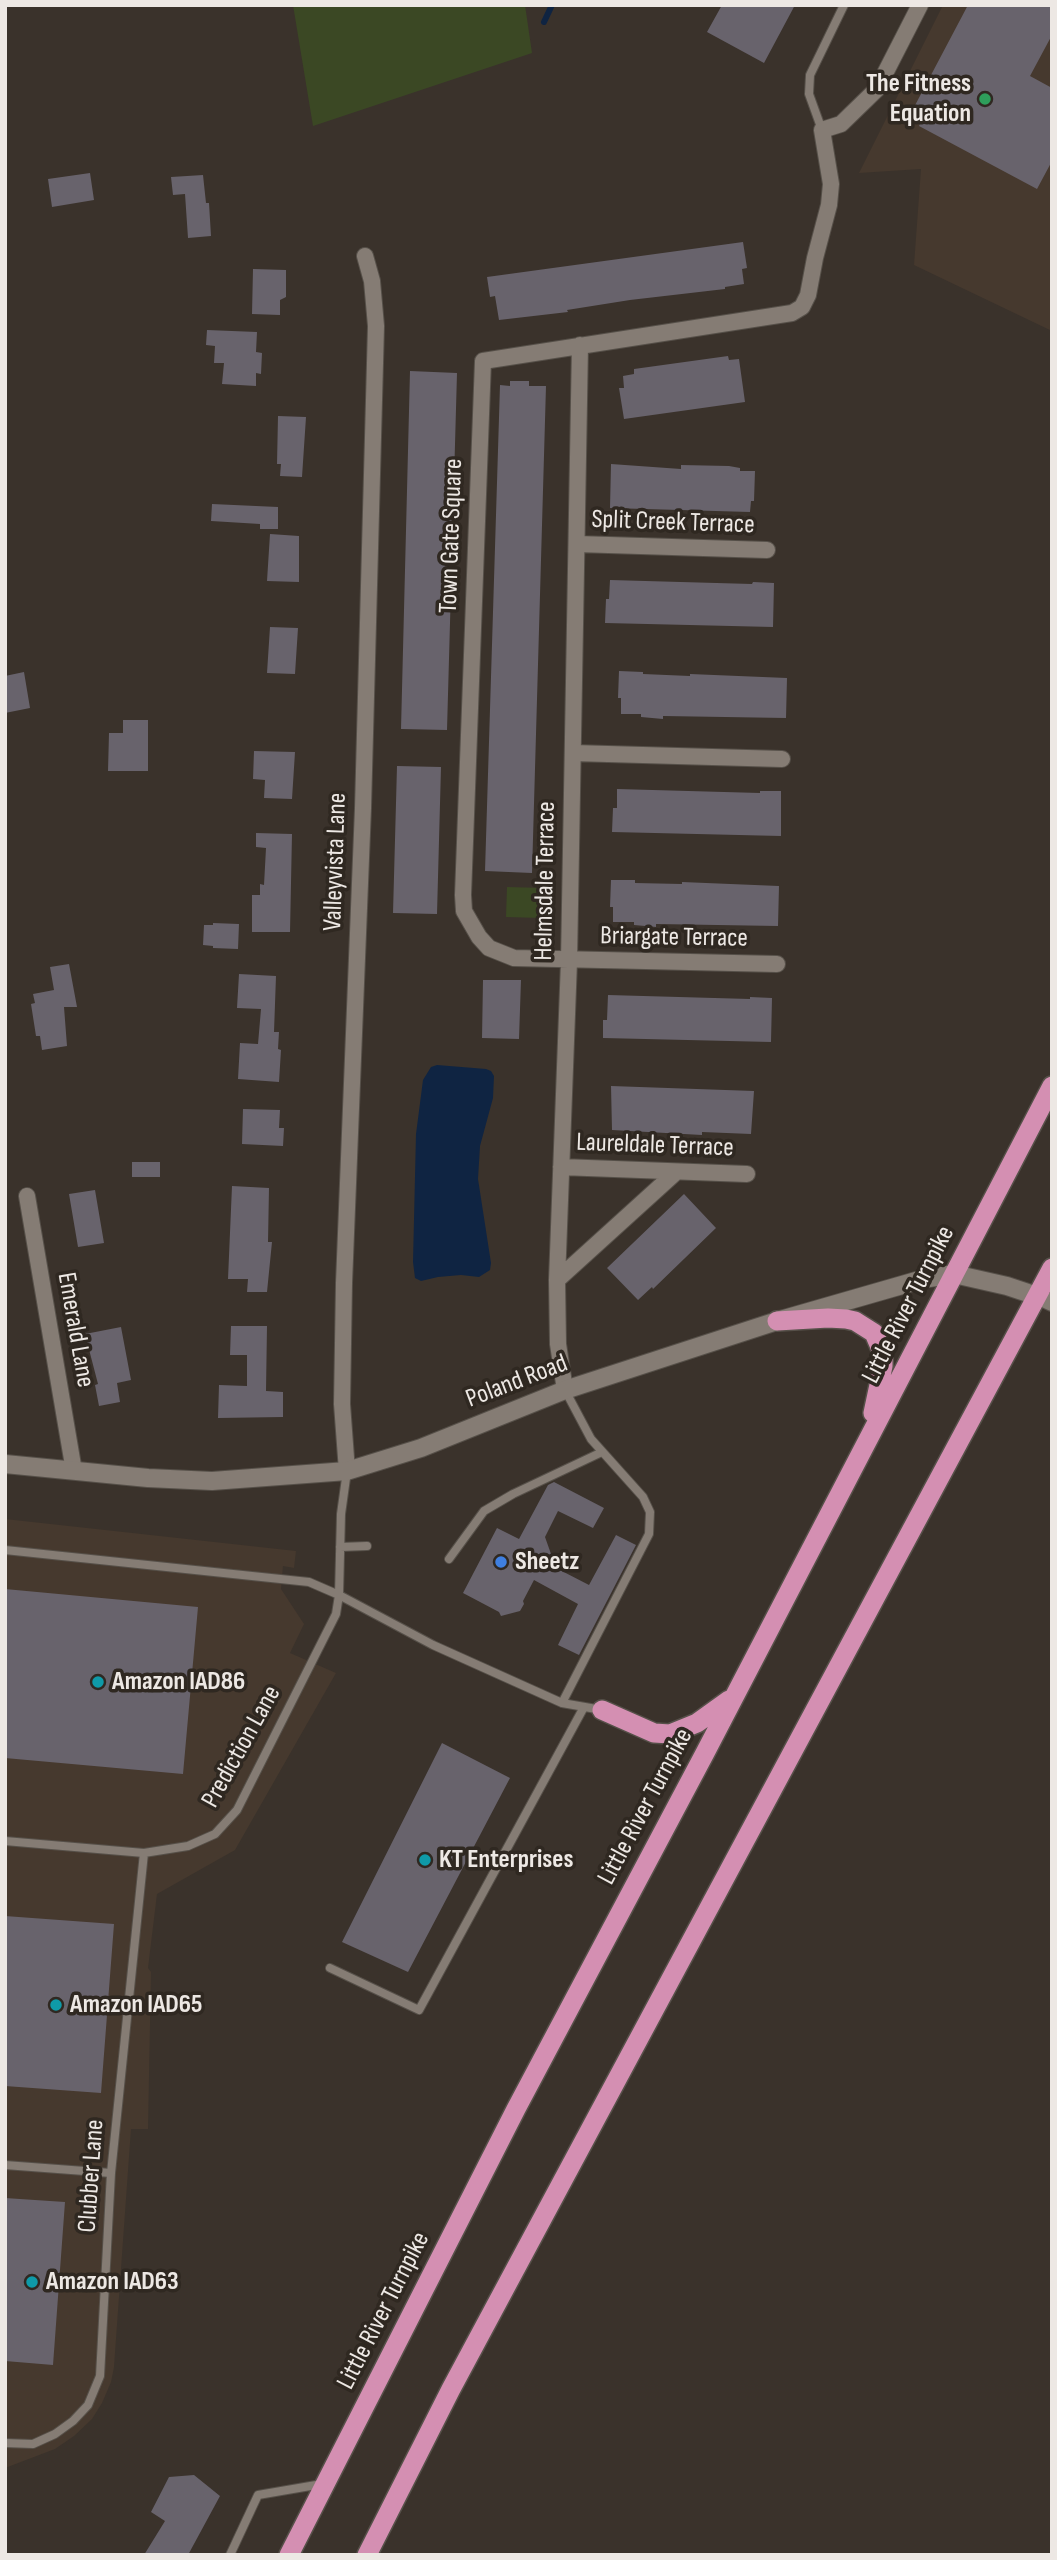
<!DOCTYPE html>
<style>
body{margin:0}
#map{position:relative;width:1057px;height:2560px;overflow:hidden;background:#3a322b;font-family:"Sofia Sans Condensed",sans-serif}
canvas{display:block}
.frame{position:absolute;inset:0;border:7px solid #ede8e4;pointer-events:none}
</style>
<div id="map">
<canvas width="1057" height="2560"></canvas>
<div class="frame"></div>
</div>
<script>
const c = document.querySelector('canvas').getContext('2d');
c.lineJoin = 'round';
function fill(path, color) { c.fillStyle = color; c.fill(path, 'evenodd'); }
const toPath = rows => new Path2D(rows.map(r => 'M' + r).join(''));
function strokePath(path, color, width, dash) { c.strokeStyle = color; c.lineWidth = width; c.lineCap = dash ? 'butt' : 'round'; c.setLineDash(dash || []); c.stroke(path); }
function label(font, color, halo, rows, align = 'center') {
  c.font = font + ' "Sofia Sans Condensed",sans-serif'; c.lineWidth = 7; c.setLineDash([]); c.textBaseline = 'middle'; c.strokeStyle = halo; c.fillStyle = color; for (const [text, x, y, turn = 0] of rows) {
    c.save(); c.translate(x, y); c.rotate((+turn || 0) * Math.PI / 180); c.textAlign = isNaN(turn) ? turn : align; if (halo) c.strokeText(text, 0, 0); c.fillText(text, 0, 0); c.restore();
  }
}
fill(toPath([
 [943,5,1052,5,1052,331,914,265,921,169,859,173],
 [5,1519,296,1551,294,1568,283,1566,281,1589,304,1624,290,1653,336,1673,235,1850,157,1894,148,1968,151,1972,148,2129,131,2129,114,2367,111,2382,102,2403,92,2419,74,2436,55,2449,5,2468]
]), '#46392e');
fill(toPath([
 [293,5,525,5,532,53,313,126],
 [507,887,544,888,542,918,506,917]
]), '#3b4824');
fill(toPath([
 [437,1065,486,1069,491,1071,494,1076,493,1098,480,1146,478,1179,491,1263,490,1270,479,1277,461,1275,438,1277,421,1281,415,1278,413,1262,416,1134,423,1080,431,1067]
]), '#0f2442');
strokePath(toPath([
 [544,22,552,5]
]), '#0f2442', 6);
fill(toPath([
 [722,5,795,5,764,63,707,32],
 [968,5,1052,5,1052,35,1030,76,1052,88,1052,161,1037,189,919,126,923,117,912,111],
 [90,173,94,200,52,207,48,179],
 [203,175,206,203,209,203,211,236,188,238,185,194,173,195,171,177],
 [743,242,747,268,742,269,744,284,725,287,725,289,630,300,567,310,568,312,499,320,495,296,490,297,487,277],
 [253,269,286,270,286,297,280,300,280,315,252,314],
 [207,330,257,332,256,352,262,353,261,374,256,373,256,386,222,384,224,363,214,363,215,346,206,345],
 [728,356,729,360,739,359,745,402,624,419,619,388,624,388,623,376,634,374,634,369],
 [410,371,457,373,447,730,401,729],
 [510,381,529,381,529,386,546,386,532,873,485,871,500,385,510,386],
 [278,416,306,417,302,477,280,476,281,464,277,464],
 [611,464,681,469,681,465,729,466,740,468,740,471,755,471,754,501,751,501,750,512,610,508],
 [212,504,278,507,278,529,260,529,260,524,211,521],
 [270,534,299,536,299,582,267,581],
 [610,580,752,584,753,582,774,583,773,627,605,623,606,599,609,599],
 [270,627,298,628,295,674,267,673],
 [619,671,643,672,643,674,690,676,690,674,787,678,786,718,663,716,663,719,641,717,641,714,621,714,621,698,618,698],
 [24,672,30,708,5,713,5,676],
 [123,720,148,720,148,771,108,771,109,733,123,733],
 [254,751,295,752,292,799,264,798,265,780,253,779],
 [397,766,441,767,437,914,393,913],
 [617,789,760,793,760,791,781,791,781,836,612,832,613,808,617,808],
 [256,833,292,834,290,932,252,932,252,895,260,895,260,884,264,885,266,848,256,847],
 [611,880,635,880,635,883,682,884,682,882,779,886,778,926,656,924,656,927,634,925,634,922,613,922,613,907,610,907],
 [213,923,239,924,238,949,213,948,213,946,203,945,204,925,213,925],
 [69,964,77,1007,64,1007,67,1046,42,1050,40,1036,36,1036,31,1004,35,1003,33,994,54,990,50,967],
 [239,974,276,976,274,1032,279,1032,278,1049,281,1050,279,1082,238,1079,240,1043,258,1044,261,1009,237,1008],
 [483,980,521,980,519,1039,482,1038],
 [608,995,750,999,750,997,772,998,771,1042,603,1038,603,1020,607,1020],
 [611,1086,754,1091,751,1134,702,1132,702,1135,612,1130],
 [243,1109,280,1110,279,1128,284,1128,283,1146,242,1144],
 [132,1162,160,1162,160,1177,132,1177],
 [232,1186,269,1188,268,1242,272,1242,267,1292,247,1292,248,1279,228,1279],
 [95,1190,104,1243,78,1247,69,1194],
 [684,1194,716,1228,653,1289,652,1287,638,1300,607,1268],
 [231,1326,267,1326,266,1391,283,1392,283,1417,218,1418,219,1385,247,1386,247,1355,230,1355],
 [121,1327,131,1380,117,1383,120,1402,99,1406,95,1385,98,1384,85,1334],
 [554,1482,604,1508,593,1528,558,1511,545,1537,556,1568,589,1585,616,1535,636,1545,579,1655,558,1645,578,1604,534,1580,523,1601,524,1604,520,1611,501,1616,499,1612,463,1593,497,1528,519,1539,548,1485],
 [5,1589,198,1607,183,1774,5,1758],
 [442,1743,510,1778,408,1972,342,1942],
 [5,1916,114,1924,101,2093,5,2086],
 [5,2198,65,2202,53,2365,5,2361],
 [194,2475,220,2496,188,2555,144,2555,165,2521,151,2512,169,2477]
]), '#68636c');
const service = toPath([
 [822,130,809,94,810,75,844,5],
 [340,1547,367,1546],
 [5,1550,309,1582,339,1595,433,1645,562,1703,602,1710],
 [449,1559,484,1511,513,1494,602,1452],
 [562,1703,649,1534,650,1512,643,1497,591,1439,565,1390],
 [5,1841,144,1853,188,1846,215,1834,237,1810,336,1614,339,1595,341,1514,347,1471],
 [330,1968,419,2010,584,1707],
 [5,2165,111,2173],
 [5,2443,33,2444,55,2434,73,2421,88,2405,100,2376,111,2173,144,1853],
 [230,2555,258,2495,322,2484]
]);
const minor = toPath([
 [577,544,767,550],
 [573,753,782,759],
 [777,964,514,958,489,948,479,937,464,911,463,895,483,361,792,313,802,307,808,295,815,258,829,205,831,184,822,130,841,124,877,89,920,5],
 [561,1167,747,1174],
 [27,1196,74,1471],
 [557,1280,675,1173],
 [1037,1296,1052,1303],
 [565,1390,558,1344,557,1280,569,961,580,345],
 [347,1471,342,1404,344,1283,363,808,376,326,372,281,365,256]
]);
const tertiary = toPath([
 [5,1464,148,1478,212,1481,347,1471,421,1448,565,1390,777,1321,923,1279,954,1274,1007,1286,1037,1296]
]);
const trunk = toPath([
 [777,1321,828,1318,846,1319,855,1321,874,1333,883,1354,883,1366,873,1413],
 [602,1710,654,1733,670,1734,697,1723,729,1700],
 [289,2555,516,2109,705,1753,1052,1086],
 [367,2555,451,2389,1052,1268]
]);
strokePath(service, '#565049', 10);
strokePath(minor, '#565049', 18);
strokePath(tertiary, '#565049', 20);
strokePath(trunk, '#565049', 22);
strokePath(service, '#857c74', 8);
strokePath(minor, '#857c74', 16);
strokePath(tertiary, '#857c74', 18);
strokePath(trunk, '#d48fb2', 19);
for (const [x, y, r, color] of [
 [985,99,7,"#2e9e5b"],
 [501,1562,7,"#3f7fe0"],
 [98,1682,7,"#0f9aa8"],
 [425,1860,7,"#0f9aa8"],
 [56,2005,7,"#0f9aa8"],
 [32,2282,7,"#0f9aa8"]
]) { const dot = new Path2D(); dot.arc(x, y, r, 0, 2 * Math.PI); c.fillStyle = color; c.fill(dot); strokePath(dot, '#2f2821', 2.5); }
label('bold 26px', '#ede8e4', '#2f2821', [
 ["The Fitness",971,84,"right"],
 ["Equation",971,114,"right"],
 ["Sheetz",515,1562],
 ["Amazon IAD86",112,1682],
 ["KT Enterprises",439,1860],
 ["Amazon IAD65",70,2005],
 ["Amazon IAD63",46,2282]
], 'left');
label('26px', '#ede8e4', '#2f2821', [
 ["Split Creek Terrace",673,523,2],
 ["Town Gate Square",452,536,-88],
 ["Valleyvista Lane",336,862,-88],
 ["Helmsdale Terrace",546,881,-89],
 ["Briargate Terrace",674,938,1],
 ["Laureldale Terrace",655,1146,2],
 ["Little River Turnpike",909,1305,-63],
 ["Emerald Lane",75,1330,80],
 ["Poland Road",517,1382,-21],
 ["Prediction Lane",242,1747,-61],
 ["Little River Turnpike",646,1807,-62],
 ["Clubber Lane",92,2176,-86],
 ["Little River Turnpike",384,2311,-63]
]);
</script>
